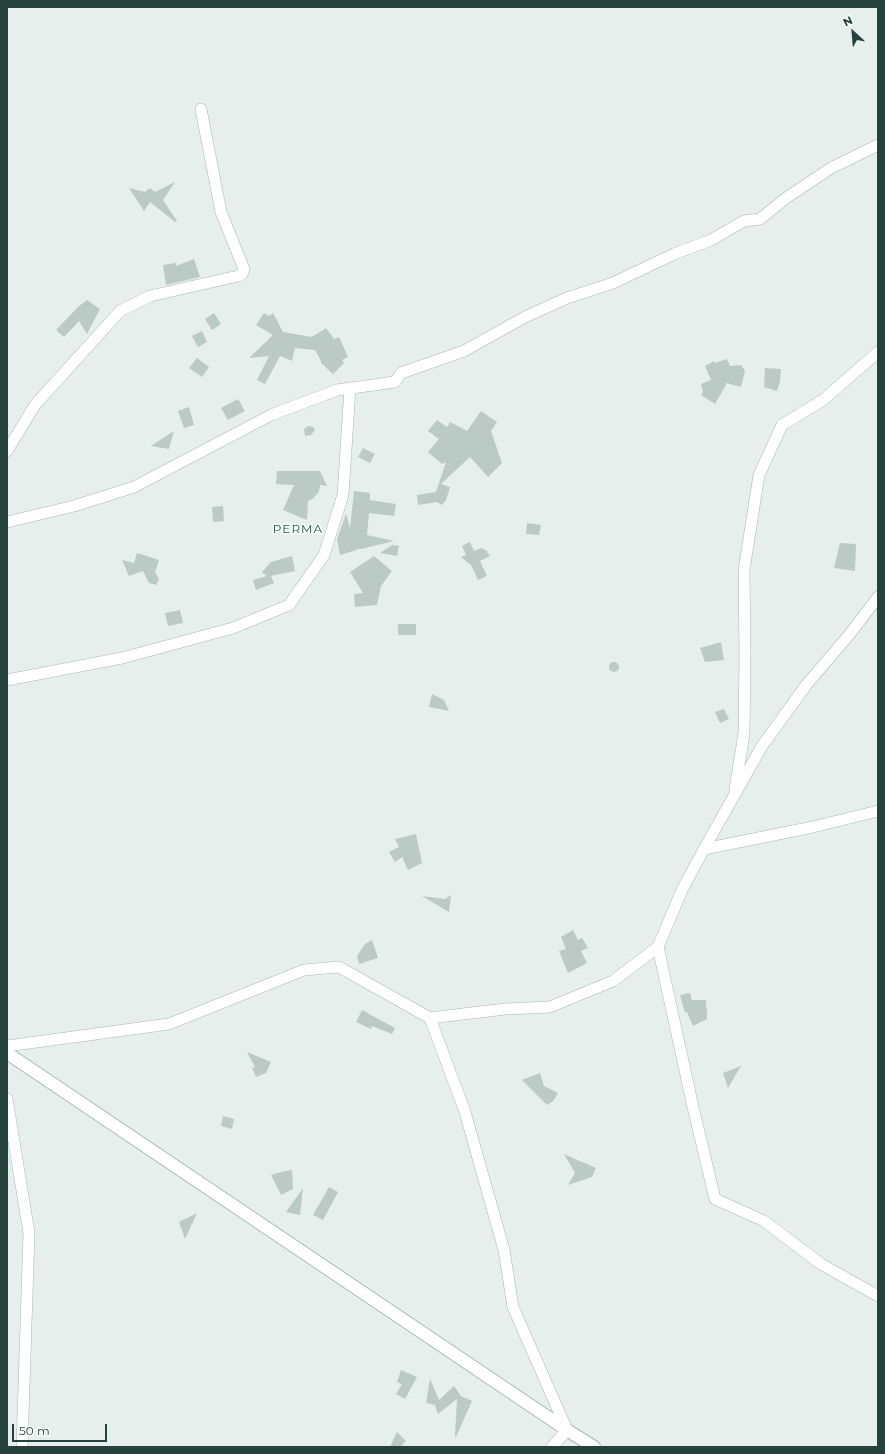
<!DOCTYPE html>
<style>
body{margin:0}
#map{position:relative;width:885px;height:1454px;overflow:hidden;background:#e6efeb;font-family:Montserrat,sans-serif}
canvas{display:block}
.frame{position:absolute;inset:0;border:8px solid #24423a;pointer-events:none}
.north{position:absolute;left:833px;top:12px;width:40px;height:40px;-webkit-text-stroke:3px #f7fbf9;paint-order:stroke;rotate:334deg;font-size:11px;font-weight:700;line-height:16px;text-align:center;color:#24423a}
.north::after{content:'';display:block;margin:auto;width:14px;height:18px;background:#24423a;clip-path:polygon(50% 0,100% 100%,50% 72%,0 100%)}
.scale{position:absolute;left:12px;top:1424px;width:95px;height:18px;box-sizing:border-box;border:2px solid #24423a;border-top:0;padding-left:5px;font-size:12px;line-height:14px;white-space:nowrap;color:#24423a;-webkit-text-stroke:3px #f7fbf9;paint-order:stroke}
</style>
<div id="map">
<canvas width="885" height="1454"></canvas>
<div class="frame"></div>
<div class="north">N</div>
<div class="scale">50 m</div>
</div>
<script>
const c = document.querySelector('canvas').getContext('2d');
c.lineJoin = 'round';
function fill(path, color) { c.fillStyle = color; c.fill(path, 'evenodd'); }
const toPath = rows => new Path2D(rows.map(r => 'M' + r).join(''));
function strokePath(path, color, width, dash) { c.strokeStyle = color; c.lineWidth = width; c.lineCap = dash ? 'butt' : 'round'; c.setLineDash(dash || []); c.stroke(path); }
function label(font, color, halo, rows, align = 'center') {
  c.font = font + ' Montserrat,sans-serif'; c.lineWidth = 3.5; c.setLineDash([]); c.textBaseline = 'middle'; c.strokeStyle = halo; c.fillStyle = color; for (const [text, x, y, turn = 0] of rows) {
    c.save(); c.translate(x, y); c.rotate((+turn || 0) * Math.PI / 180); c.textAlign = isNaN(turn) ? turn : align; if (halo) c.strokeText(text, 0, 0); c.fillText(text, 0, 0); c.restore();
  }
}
fill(toPath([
 [175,182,163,200,177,221,175,222,150,202,144,211,129,188,145,192,150,188,155,192],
 [194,259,200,277,166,285,163,265,176,263,176,266],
 [87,300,100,309,87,334,79,321,64,337,56,330,79,306],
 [214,313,221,324,212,330,205,319],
 [264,313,269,316,273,313,283,332,312,337,326,328,334,339,339,337,348,357,342,360,344,363,333,374,321,363,321,361,315,350,295,348,292,361,280,356,265,384,257,380,269,356,249,358,273,335,256,325],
 [202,331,207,342,198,347,192,336],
 [197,358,209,367,202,377,189,368],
 [727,359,730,366,741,365,745,371,741,387,726,383,726,385,715,404,701,395,703,392,701,384,711,380,705,366,714,361,715,363],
 [765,368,781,369,780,381,777,391,764,387],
 [238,399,245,411,228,420,221,408],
 [189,407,194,425,184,428,178,411],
 [481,411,497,422,491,431,502,463,488,477,470,457,441,484,450,487,446,500,442,505,437,502,418,505,417,495,436,492,446,462,442,464,428,452,439,439,428,431,437,420,447,427,450,422,467,431],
 [308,426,313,427,315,430,311,435,305,436,304,429],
 [174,431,169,449,151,446],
 [363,448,375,454,370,463,358,457],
 [277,471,320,471,327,486,320,485,319,492,312,499,308,501,307,520,283,510,294,485,276,484],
 [354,491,370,493,370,500,396,504,394,516,369,513,367,535,394,541,361,549,357,549,357,550,340,555,337,539,346,514,350,528],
 [223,506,224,521,213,522,212,507],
 [527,523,541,525,539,535,526,534],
 [470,542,474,551,481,548,486,550,490,556,480,561,487,576,478,580,471,565,461,557,466,555,462,546],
 [840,543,856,544,855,571,834,568],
 [392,545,399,546,397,556,380,553],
 [137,553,159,560,155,572,159,579,156,585,149,583,143,571,129,576,122,560,134,563],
 [292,556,295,571,271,576,274,583,256,590,253,580,267,576,262,572,271,562],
 [374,556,392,571,381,586,377,605,355,607,354,594,363,593,350,572],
 [180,610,183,623,168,626,165,613],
 [398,624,416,624,416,635,398,635],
 [721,642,724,660,705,662,700,648],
 '609 667a5 5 0 1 1 10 0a5 5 0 1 1-10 0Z',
 [432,694,444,700,449,711,429,707],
 [724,709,729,719,720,723,715,712],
 [416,834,422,863,408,870,402,857,395,862,389,852,399,847,395,839],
 [451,895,449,912,422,896,445,899],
 [573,930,578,940,582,938,588,948,581,951,587,963,568,973,559,951,566,949,561,937],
 [372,940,378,958,359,964,357,956,365,944],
 [690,993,692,1000,706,1000,706,1009,707,1009,707,1019,693,1026,687,1012,685,1013,680,995],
 [362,1010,395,1028,392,1034,372,1026,371,1029,356,1022],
 [247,1052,271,1062,266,1073,256,1077,252,1068,255,1067],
 [741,1066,728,1088,723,1073],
 [540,1073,544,1086,558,1093,553,1101,547,1105,522,1080],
 [223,1116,234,1119,232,1129,221,1126],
 [564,1154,596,1168,592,1177,568,1185,575,1173],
 [292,1170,293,1189,281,1195,271,1175,285,1171],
 [329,1187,338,1192,323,1220,313,1215],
 [303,1188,300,1215,286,1212],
 [197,1213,185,1239,179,1222],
 [401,1370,417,1377,405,1399,396,1394,402,1384,397,1382],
 [430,1379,439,1400,454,1386,461,1396,472,1401,456,1437,455,1436,457,1399,438,1414,435,1405,426,1403],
 [397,1432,406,1441,400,1447,390,1447]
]), '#bbcac4');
const street = toPath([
 [7,451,35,405,120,311,150,296,238,276,242,274,244,269,221,212,201,109],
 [7,522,74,506,134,487,271,415,337,390,395,382,401,373,464,351,525,317,567,298,613,283,674,254,711,240,744,221,760,219,786,198,831,168,878,145],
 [7,680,122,658,233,628,289,605,324,555,343,495,350,388],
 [735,789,744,734,745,656,744,570,759,475,782,425,823,400,878,352],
 [704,849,813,827,878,811],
 [658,947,693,1107,715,1199,764,1221,821,1264,878,1296],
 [430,1018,505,1009,550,1007,613,981,658,947,682,890,704,849,762,746,807,684,849,635,878,597],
 [7,1046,169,1024,304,970,339,967,430,1018,465,1112,504,1250,513,1307,567,1430,552,1447],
 [7,1099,29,1233,22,1447]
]);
const secondary = toPath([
 [7,1053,567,1430,594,1447]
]);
strokePath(street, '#a8b8b2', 12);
strokePath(secondary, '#a4bbb3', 14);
strokePath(street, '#fff', 11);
strokePath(secondary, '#fff', 12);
c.letterSpacing = '1px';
label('12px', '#1f5548', '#f7fbf9', [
 ["PERMA",298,529]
]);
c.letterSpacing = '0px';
</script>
